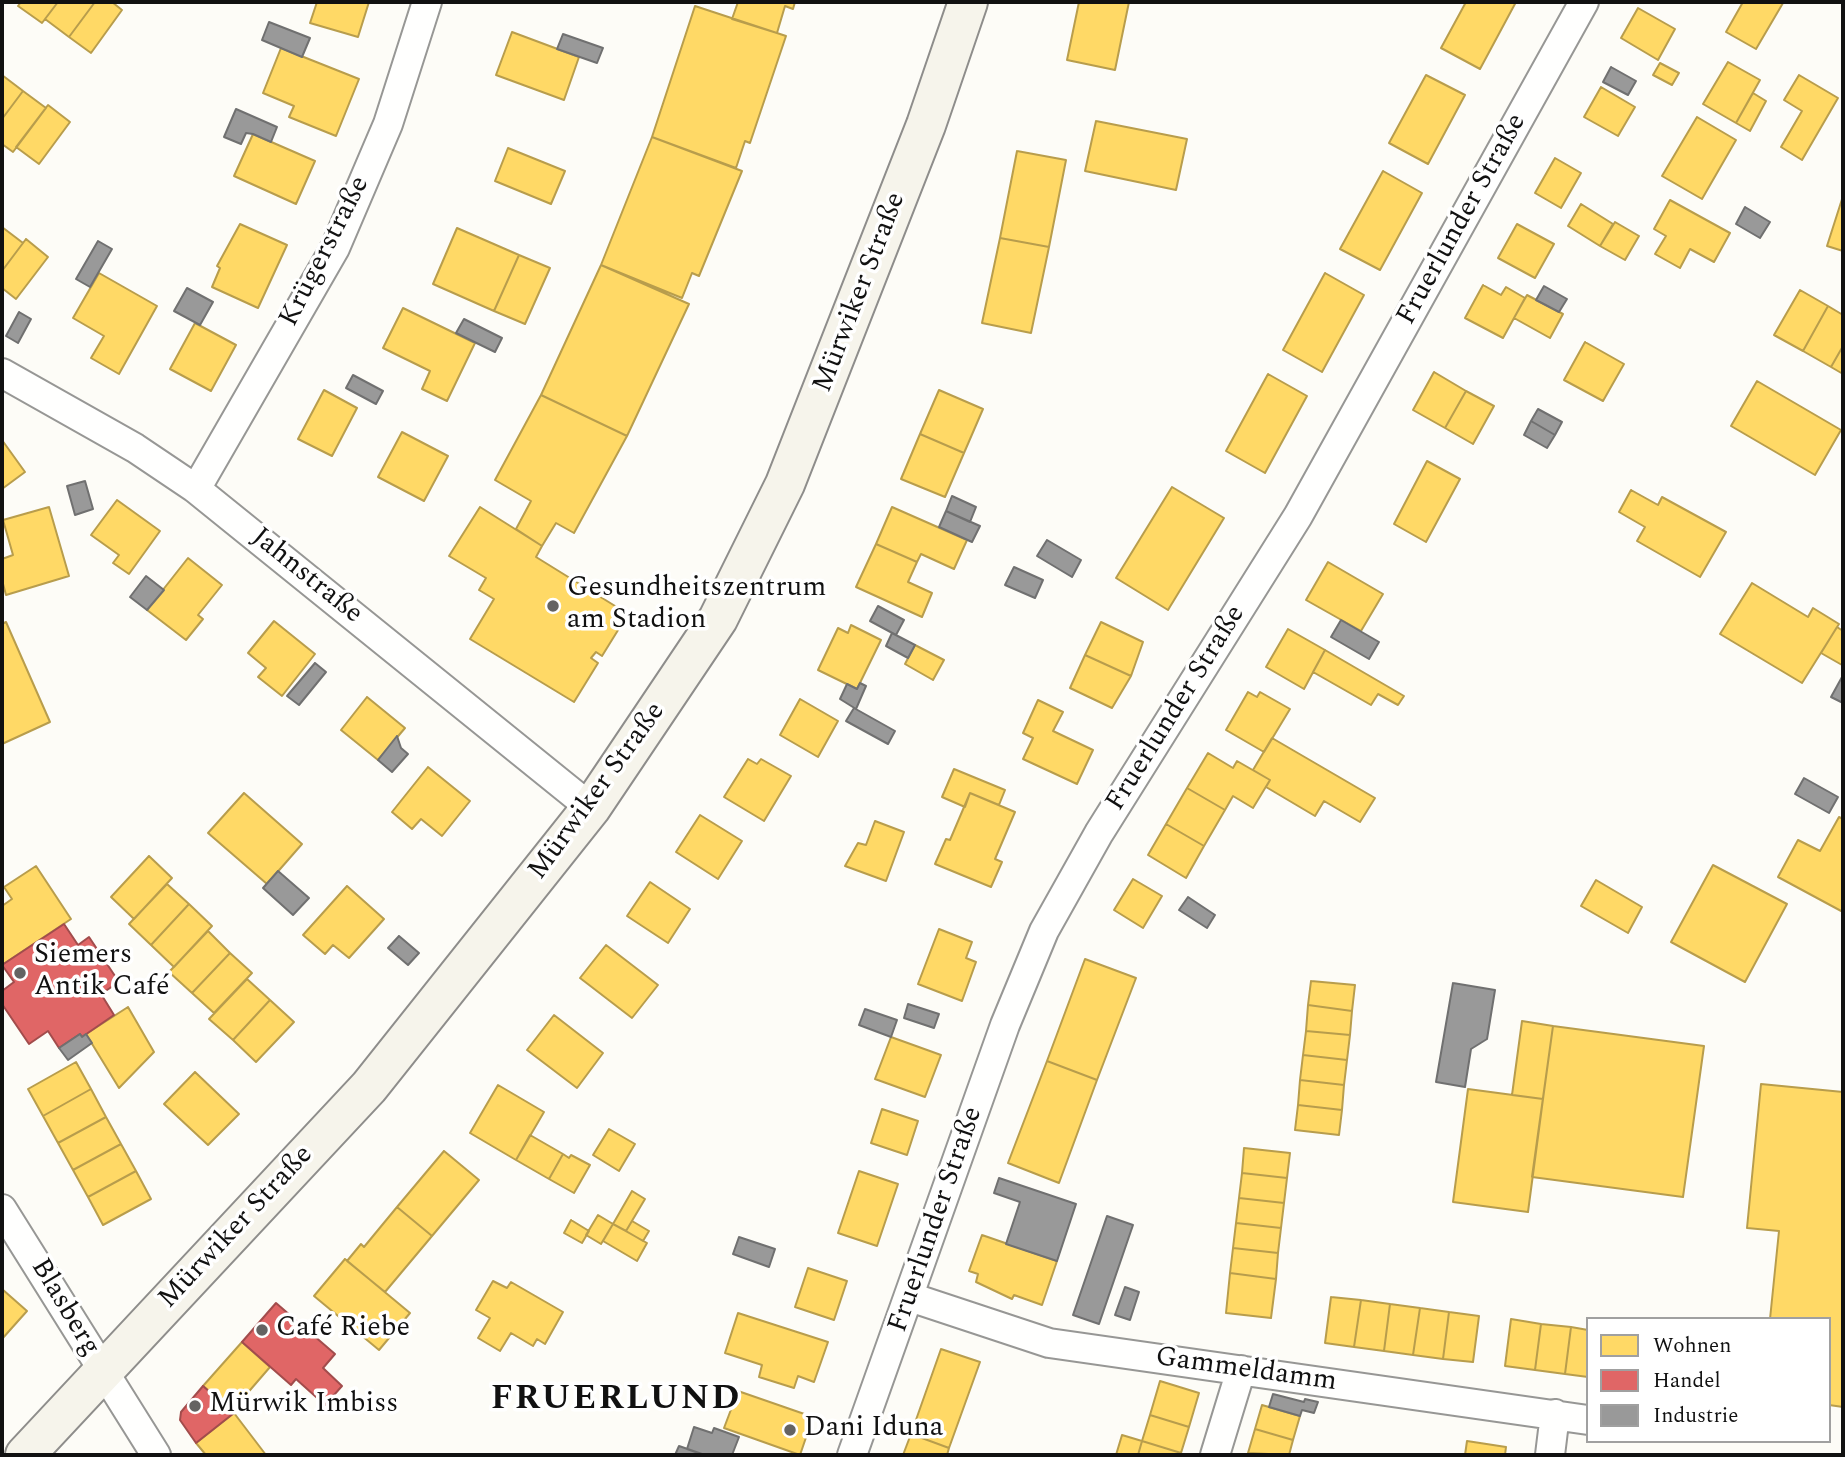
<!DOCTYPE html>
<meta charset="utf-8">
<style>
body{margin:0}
#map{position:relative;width:1845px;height:1457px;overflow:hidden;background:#fdfcf7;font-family:Spectral,serif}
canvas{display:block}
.frame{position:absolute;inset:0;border:4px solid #111;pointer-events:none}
.legend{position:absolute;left:1586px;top:1317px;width:245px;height:126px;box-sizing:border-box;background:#fff;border:2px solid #a0a0a0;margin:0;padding:9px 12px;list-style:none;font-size:21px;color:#111}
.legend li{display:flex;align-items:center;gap:14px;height:35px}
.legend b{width:35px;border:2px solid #a0a0a0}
</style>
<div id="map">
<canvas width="1845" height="1457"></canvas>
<div class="frame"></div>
<ul class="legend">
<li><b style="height:19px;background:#ffd966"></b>Wohnen</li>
<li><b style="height:19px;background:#e06666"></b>Handel</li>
<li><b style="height:19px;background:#999"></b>Industrie</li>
</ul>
</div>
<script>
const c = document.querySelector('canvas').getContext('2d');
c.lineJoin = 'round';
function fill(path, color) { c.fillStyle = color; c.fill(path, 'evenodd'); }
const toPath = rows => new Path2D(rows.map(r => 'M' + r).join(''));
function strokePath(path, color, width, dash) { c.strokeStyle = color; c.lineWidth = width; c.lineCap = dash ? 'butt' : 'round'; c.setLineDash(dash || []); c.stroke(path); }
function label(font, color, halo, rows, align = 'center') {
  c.font = font + ' Spectral,serif'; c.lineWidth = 7; c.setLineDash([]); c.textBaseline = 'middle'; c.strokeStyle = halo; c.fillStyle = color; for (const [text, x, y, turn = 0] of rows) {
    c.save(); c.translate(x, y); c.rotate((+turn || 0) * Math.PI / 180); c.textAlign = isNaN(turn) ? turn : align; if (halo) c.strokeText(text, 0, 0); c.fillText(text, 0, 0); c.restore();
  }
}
const homes = toPath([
 [21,2,58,2,42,23,18,6,21,2],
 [58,2,95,2,69,37,45,19,58,2],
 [95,2,112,2,122,10,91,53,69,37,95,2],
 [317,2,369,2,358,37,310,23,317,2],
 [738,2,795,2,793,9,785,6,777,33,732,19,738,2],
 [1079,2,1129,2,1115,70,1067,60,1079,2],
 [1466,2,1516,2,1480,69,1441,48,1466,2],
 [1743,2,1783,3,1756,49,1726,32,1743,2],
 [695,6,786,36,750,143,745,141,736,168,652,137,695,6],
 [1638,8,1675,29,1658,60,1621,38,1638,8],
 [512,32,579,57,564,100,496,75,512,32],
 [281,48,359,79,336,136,289,117,294,106,263,93,281,48],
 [1728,62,1760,80,1736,123,1703,104,1728,62],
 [1660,63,1679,73,1672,85,1653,75,1660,63],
 [2,75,23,91,2,119,2,75],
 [1426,75,1465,95,1428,164,1389,143,1426,75],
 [1799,75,1838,98,1802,160,1781,147,1802,111,1784,100,1799,75],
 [1601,87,1635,107,1618,136,1584,117,1601,87],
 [23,91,46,108,13,152,2,144,2,119,23,91],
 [1753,93,1766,101,1750,131,1736,123,1753,93],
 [48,105,70,122,39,164,16,147,48,105],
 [1697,117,1736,140,1702,199,1662,176,1697,117],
 [1096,121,1187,139,1176,190,1085,171,1096,121],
 [253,134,315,161,296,204,234,176,253,134],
 [652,137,742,171,699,276,692,273,682,298,601,265,652,137],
 [508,148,565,171,551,204,495,181,508,148],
 [1017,151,1066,160,1049,247,1000,238,1017,151],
 [1555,158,1581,173,1561,208,1535,193,1555,158],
 [1383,171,1422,193,1380,270,1340,249,1383,171],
 [1843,196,1843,251,1827,246,1843,196],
 [1670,200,1730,233,1714,262,1690,249,1680,268,1655,254,1666,236,1654,229,1670,200],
 [1581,204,1613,224,1600,246,1568,226,1581,204],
 [1615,222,1639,236,1625,260,1600,246,1615,222],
 [240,224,287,245,258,308,212,287,220,268,217,266,240,224],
 [1517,224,1554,244,1535,278,1498,258,1517,224],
 [2,227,23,243,2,271,2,227],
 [457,228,519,255,494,311,433,284,457,228],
 [1000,238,1049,247,1031,333,982,323,1000,238],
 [26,239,48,257,16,299,2,288,2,271,26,239],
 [519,255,550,268,525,324,494,311,519,255],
 [601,265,689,304,627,436,541,395,601,265],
 [99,273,157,306,119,374,91,358,104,336,73,318,99,273],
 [1325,273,1364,295,1322,372,1283,350,1325,273],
 [1483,285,1501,295,1506,287,1525,298,1503,338,1465,318,1483,285],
 [1800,290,1828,306,1803,351,1774,335,1800,290],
 [1527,295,1563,314,1550,338,1514,318,1527,295],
 [1828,306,1843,315,1843,346,1831,367,1803,351,1828,306],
 [403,308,475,343,447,401,422,389,430,371,383,348,403,308],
 [195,323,236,345,211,391,170,369,195,323],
 [1585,342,1624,364,1603,401,1564,380,1585,342],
 [1843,346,1843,374,1831,367,1843,346],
 [1434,372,1466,391,1445,428,1413,410,1434,372],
 [1268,374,1307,396,1265,473,1226,451,1268,374],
 [1757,381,1841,430,1815,475,1731,426,1757,381],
 [324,390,357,408,332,456,298,439,324,390],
 [939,390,983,409,964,453,920,434,939,390],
 [1466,391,1494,406,1473,444,1445,428,1466,391],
 [541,395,627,436,574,533,556,523,542,546,516,529,531,501,495,480,541,395],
 [402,432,448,456,424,501,378,477,402,432],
 [920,434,964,453,945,497,901,479,920,434],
 [2,440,25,472,2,489,2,440],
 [1427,461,1460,479,1426,542,1394,524,1427,461],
 [1172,487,1224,518,1168,610,1116,578,1172,487],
 [1631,490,1658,505,1662,497,1726,532,1700,577,1637,541,1645,527,1619,512,1631,490],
 [117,500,160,531,129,574,113,563,119,555,91,535,117,500],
 [49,507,69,576,6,595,2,580,2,559,13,555,3,520,49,507],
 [480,507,542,546,536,557,628,614,602,656,596,652,591,658,598,663,574,702,470,639,494,599,479,590,486,578,449,556,480,507],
 [892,507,967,540,954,569,921,554,917,562,876,544,892,507],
 [876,544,917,562,908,582,932,593,922,617,856,587,876,544],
 [188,558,222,585,198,615,203,619,186,640,147,610,188,558],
 [1328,562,1383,594,1361,631,1306,600,1328,562],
 [1752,583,1808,617,1813,608,1839,624,1802,683,1720,634,1752,583],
 [274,621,315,654,282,696,258,677,266,668,248,653,274,621],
 [6,622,50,722,2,744,2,624,6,622],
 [1101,622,1143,642,1131,676,1085,655,1101,622],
 [851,625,881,640,857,689,818,670,838,628,848,633,851,625],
 [1837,627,1843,631,1842,665,1821,653,1837,627],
 [1288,629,1325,650,1304,689,1266,667,1288,629],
 [915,645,944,660,933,680,905,664,915,645],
 [1325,650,1404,696,1398,705,1378,694,1371,705,1313,672,1325,650],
 [1085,655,1131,676,1112,708,1070,688,1085,655],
 [1248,692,1257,697,1260,692,1290,709,1264,752,1226,730,1248,692],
 [367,697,405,728,378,760,341,730,367,697],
 [800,699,838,721,818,757,780,735,800,699],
 [1038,700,1063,712,1053,731,1093,750,1077,784,1023,759,1033,738,1023,733,1038,700],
 [1272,738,1375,798,1360,822,1324,801,1315,816,1266,787,1270,780,1253,770,1272,738],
 [1208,753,1233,768,1237,761,1270,780,1253,808,1233,796,1225,810,1187,788,1208,753],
 [748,759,757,764,761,759,791,776,764,821,724,797,748,759],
 [428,767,470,801,442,836,421,819,412,829,392,812,428,767],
 [954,769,1005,790,999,805,970,793,965,807,942,797,954,769],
 [1187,788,1225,810,1204,846,1166,824,1187,788],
 [244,793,302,844,267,884,208,833,244,793],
 [970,793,1015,812,995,859,1002,862,991,887,935,864,946,839,950,840,970,793],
 [700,815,742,841,718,879,676,852,700,815],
 [1839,817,1843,819,1843,912,1778,877,1798,840,1820,851,1839,817],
 [875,821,904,832,886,881,845,866,858,843,866,845,875,821],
 [1166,824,1204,846,1186,878,1148,855,1166,824],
 [149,856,172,878,134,919,111,897,149,856],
 [1713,865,1787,904,1745,982,1671,942,1713,865],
 [36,866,71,919,2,965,2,906,12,899,4,887,36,866],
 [1133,879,1162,896,1143,928,1114,910,1133,879],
 [1596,880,1642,907,1628,933,1581,906,1596,880],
 [650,882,690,909,668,943,627,916,650,882],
 [167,884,189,904,151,945,129,924,167,884],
 [347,886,384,919,349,958,333,945,325,954,303,935,347,886],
 [189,904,212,926,174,967,151,945,189,904],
 [939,929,972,942,966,958,976,962,962,1001,918,984,939,929],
 [208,931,230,953,192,993,169,972,208,931],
 [606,945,658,985,632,1018,580,978,606,945],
 [230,953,252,973,214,1013,192,993,230,953],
 [1085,959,1136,978,1097,1080,1047,1061,1085,959],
 [247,979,270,1000,233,1040,209,1019,247,979],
 [1311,981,1355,985,1352,1011,1308,1005,1311,981],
 [270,1000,294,1022,256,1062,233,1040,270,1000],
 [1308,1005,1352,1011,1350,1035,1306,1031,1308,1005],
 [128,1007,154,1052,119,1088,86,1034,128,1007],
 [554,1015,603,1053,577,1088,527,1050,554,1015],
 [1522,1021,1553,1026,1543,1099,1512,1095,1522,1021],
 [1553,1026,1704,1046,1683,1197,1532,1177,1553,1026],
 [1306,1031,1350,1035,1347,1060,1303,1055,1306,1031],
 [891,1037,941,1055,925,1097,875,1079,891,1037],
 [1303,1055,1347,1060,1344,1085,1300,1080,1303,1055],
 [1047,1061,1097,1080,1059,1183,1008,1163,1047,1061],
 [76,1062,91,1089,43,1116,28,1089,76,1062],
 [195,1072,239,1114,208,1145,164,1104,195,1072],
 [1300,1080,1344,1085,1342,1110,1298,1105,1300,1080],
 [1761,1084,1843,1092,1843,1407,1829,1405,1829,1319,1770,1319,1779,1231,1747,1228,1761,1084],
 [498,1085,544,1112,516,1160,470,1133,498,1085],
 [91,1089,106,1117,58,1143,43,1116,91,1089],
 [1468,1089,1543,1099,1528,1212,1453,1202,1468,1089],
 [1298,1105,1342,1110,1339,1135,1295,1130,1298,1105],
 [882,1109,918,1121,907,1155,871,1143,882,1109],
 [106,1117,121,1144,73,1170,58,1143,106,1117],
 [609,1129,635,1144,619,1171,593,1155,609,1129],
 [530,1135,563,1154,549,1179,516,1160,530,1135],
 [121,1144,136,1171,88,1197,73,1170,121,1144],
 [1244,1148,1290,1153,1287,1178,1242,1173,1244,1148],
 [444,1151,479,1180,432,1236,397,1207,444,1151],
 [563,1154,569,1158,571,1155,590,1165,574,1193,549,1179,563,1154],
 [136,1171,151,1199,103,1225,88,1197,136,1171],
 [859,1171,898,1184,877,1246,838,1233,859,1171],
 [1242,1173,1287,1178,1284,1203,1239,1198,1242,1173],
 [632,1191,645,1199,626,1231,613,1224,632,1191],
 [1239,1198,1284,1203,1281,1228,1236,1223,1239,1198],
 [397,1207,432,1236,385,1292,347,1261,361,1244,364,1247,397,1207],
 [598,1215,613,1224,601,1244,586,1235,598,1215],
 [571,1220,589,1231,582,1243,564,1233,571,1220],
 [632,1221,649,1231,643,1241,626,1231,632,1221],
 [1236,1223,1281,1228,1278,1253,1233,1248,1236,1223],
 [613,1224,647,1243,637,1261,603,1241,613,1224],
 [982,1235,1057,1261,1042,1305,1014,1295,1012,1299,976,1282,978,1274,969,1271,982,1235],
 [1233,1248,1278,1253,1276,1279,1230,1273,1233,1248],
 [345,1259,410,1313,379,1350,314,1296,345,1259],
 [808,1268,847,1281,834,1320,795,1307,808,1268],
 [1230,1273,1276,1279,1271,1318,1226,1313,1230,1273],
 [493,1281,507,1288,511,1282,563,1312,545,1344,537,1339,533,1346,511,1333,500,1351,478,1338,490,1318,476,1310,493,1281],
 [2,1289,27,1311,2,1339,2,1289],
 [1331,1297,1361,1300,1354,1347,1325,1343,1331,1297],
 [1361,1300,1390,1304,1384,1351,1354,1347,1361,1300],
 [1390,1304,1420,1308,1413,1355,1384,1351,1390,1304],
 [1420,1308,1449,1312,1443,1359,1413,1355,1420,1308],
 [1449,1312,1479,1316,1473,1362,1443,1359,1449,1312],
 [738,1313,828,1342,814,1382,798,1376,794,1388,759,1377,762,1365,725,1353,738,1313],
 [1511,1319,1541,1324,1535,1370,1505,1366,1511,1319],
 [1541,1324,1571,1327,1565,1374,1535,1370,1541,1324],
 [1571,1327,1588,1330,1588,1377,1565,1374,1571,1327],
 [242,1342,270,1367,232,1411,203,1386,242,1342],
 [941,1349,980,1362,949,1448,911,1434,941,1349],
 [1160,1381,1199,1393,1189,1427,1150,1415,1160,1381],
 [738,1391,813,1417,800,1455,724,1428,738,1391],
 [1262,1405,1300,1416,1293,1440,1255,1429,1262,1405],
 [234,1413,266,1455,206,1455,196,1443,234,1413],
 [1150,1415,1189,1427,1181,1453,1142,1441,1150,1415],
 [1255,1429,1293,1440,1289,1455,1248,1453,1255,1429],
 [911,1434,949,1448,947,1455,903,1455,911,1434],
 [1122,1435,1142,1441,1138,1455,1116,1455,1122,1435],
 [1142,1441,1181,1453,1180,1455,1138,1455,1142,1441],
 [1467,1441,1506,1447,1505,1455,1465,1455,1467,1441]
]);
fill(homes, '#ffd966');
strokePath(homes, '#b89d4c', 2);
const shops = toPath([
 [64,924,78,945,89,937,119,982,101,994,114,1015,82,1037,80,1034,59,1048,48,1031,29,1044,2,1004,2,991,14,982,2,965,64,924],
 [276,1303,335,1354,323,1368,342,1386,325,1405,296,1379,291,1385,242,1342,276,1303],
 [203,1386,234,1413,196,1443,180,1420,181,1412,203,1386]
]);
fill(shops, '#e06666');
strokePath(shops, '#a24c4c', 2);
const industry = toPath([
 [269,22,310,38,302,57,262,40,269,22],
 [563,34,603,48,597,63,557,49,563,34],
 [1611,67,1636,81,1628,95,1603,82,1611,67],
 [236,109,277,127,271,142,253,134,246,133,241,144,224,137,236,109],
 [1745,207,1770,222,1760,238,1736,224,1745,207],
 [98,241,112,249,90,287,76,279,98,241],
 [1544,286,1567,299,1559,312,1536,300,1544,286],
 [187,288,213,302,200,325,174,311,187,288],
 [19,312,31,319,18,343,6,336,19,312],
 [464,319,502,338,495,352,456,333,464,319],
 [353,375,383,391,376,404,346,388,353,375],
 [1538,409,1562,422,1555,435,1531,421,1538,409],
 [1531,421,1555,435,1547,448,1524,435,1531,421],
 [85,481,93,509,75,515,67,486,85,481],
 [952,496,976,507,970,522,946,511,952,496],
 [946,511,980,526,972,542,939,527,946,511],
 [1047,540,1081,560,1072,577,1037,556,1047,540],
 [1014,567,1043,580,1035,598,1005,585,1014,567],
 [146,576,164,590,147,610,130,597,146,576],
 [878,606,904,620,896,635,870,621,878,606],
 [1341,620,1379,642,1369,659,1331,637,1341,620],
 [892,633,915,645,908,658,886,646,892,633],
 [315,663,326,672,299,705,287,696,315,663],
 [1842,677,1843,678,1843,703,1831,697,1842,677],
 [860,683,866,686,856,709,840,699,847,684,857,689,860,683],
 [854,708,895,731,888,744,846,721,854,708],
 [397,736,401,748,408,754,392,772,378,760,397,736],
 [1804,778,1838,797,1829,813,1795,794,1804,778],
 [278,871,309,898,293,915,263,888,278,871],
 [1188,897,1215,915,1207,928,1179,910,1188,897],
 [399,936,419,953,408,965,388,948,399,936],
 [1453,983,1495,990,1487,1039,1471,1049,1465,1087,1436,1082,1453,983],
 [908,1004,939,1014,934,1028,904,1018,908,1004],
 [865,1009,897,1020,891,1037,859,1025,865,1009],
 [80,1034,82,1037,86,1034,92,1043,68,1060,59,1048,80,1034],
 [999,1178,1076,1204,1057,1261,1006,1244,1020,1202,994,1193,999,1178],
 [1107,1216,1133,1225,1099,1324,1073,1315,1107,1216],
 [739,1237,775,1249,769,1267,733,1254,739,1237],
 [1125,1287,1139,1292,1130,1320,1115,1315,1125,1287],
 [1273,1394,1304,1402,1305,1399,1318,1402,1314,1413,1302,1410,1300,1416,1269,1407,1273,1394],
 [694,1427,712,1433,714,1428,739,1437,732,1455,704,1455,687,1449,694,1427],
 [679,1446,702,1454,701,1455,675,1455,679,1446]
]);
fill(industry, '#999');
strokePath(industry, '#707070', 2);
const street = toPath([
 [2,373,135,448,196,489,591,808],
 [196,489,335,248,388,124,427,2],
 [2,1209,156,1455],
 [910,1297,1049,1343,1588,1420],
 [852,1455,1005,1025,1044,931,1099,833,1298,516,1584,2],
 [1215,1455,1241,1370],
 [1550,1455,1555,1414]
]);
const secondary = toPath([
 [25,1455,369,1087,591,808,718,619,785,484,926,125,968,2]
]);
strokePath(street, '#979795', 32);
strokePath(secondary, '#8e8d8b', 42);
strokePath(street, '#fffffe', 28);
strokePath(secondary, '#f6f4eb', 38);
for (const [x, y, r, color] of [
 [553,606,7,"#646362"],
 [20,973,7,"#646362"],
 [262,1330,7,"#646362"],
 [195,1406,7,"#646362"],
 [790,1430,7,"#646362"]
]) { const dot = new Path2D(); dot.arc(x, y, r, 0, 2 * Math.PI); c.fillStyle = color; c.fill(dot); strokePath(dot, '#fff', 2.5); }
label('28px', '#111', '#fff', [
 ["Fruerlunder Straße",1463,220,-61],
 ["Krügerstraße",326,252,-63],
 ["Mürwiker Straße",861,293,-69],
 ["Jahnstraße",306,577,39],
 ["Fruerlunder Straße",1177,709,-58],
 ["Mürwiker Straße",598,792,-54],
 ["Fruerlunder Straße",937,1220,-71],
 ["Mürwiker Straße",237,1228,-47],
 ["Blasberg",64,1308,59],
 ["Gammeldamm",1246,1371,8]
]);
label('28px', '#111', '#fff', [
 ["Gesundheitszentrum",567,590],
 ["am Stadion",567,622],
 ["Siemers",34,957],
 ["Antik Café",34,989],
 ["Café Riebe",276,1330],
 ["Mürwik Imbiss",209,1406],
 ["Dani Iduna",804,1430]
], 'left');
c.letterSpacing = '2px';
label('bold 35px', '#111', '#fff', [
 ["FRUERLUND",616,1401]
]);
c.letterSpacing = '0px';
</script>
